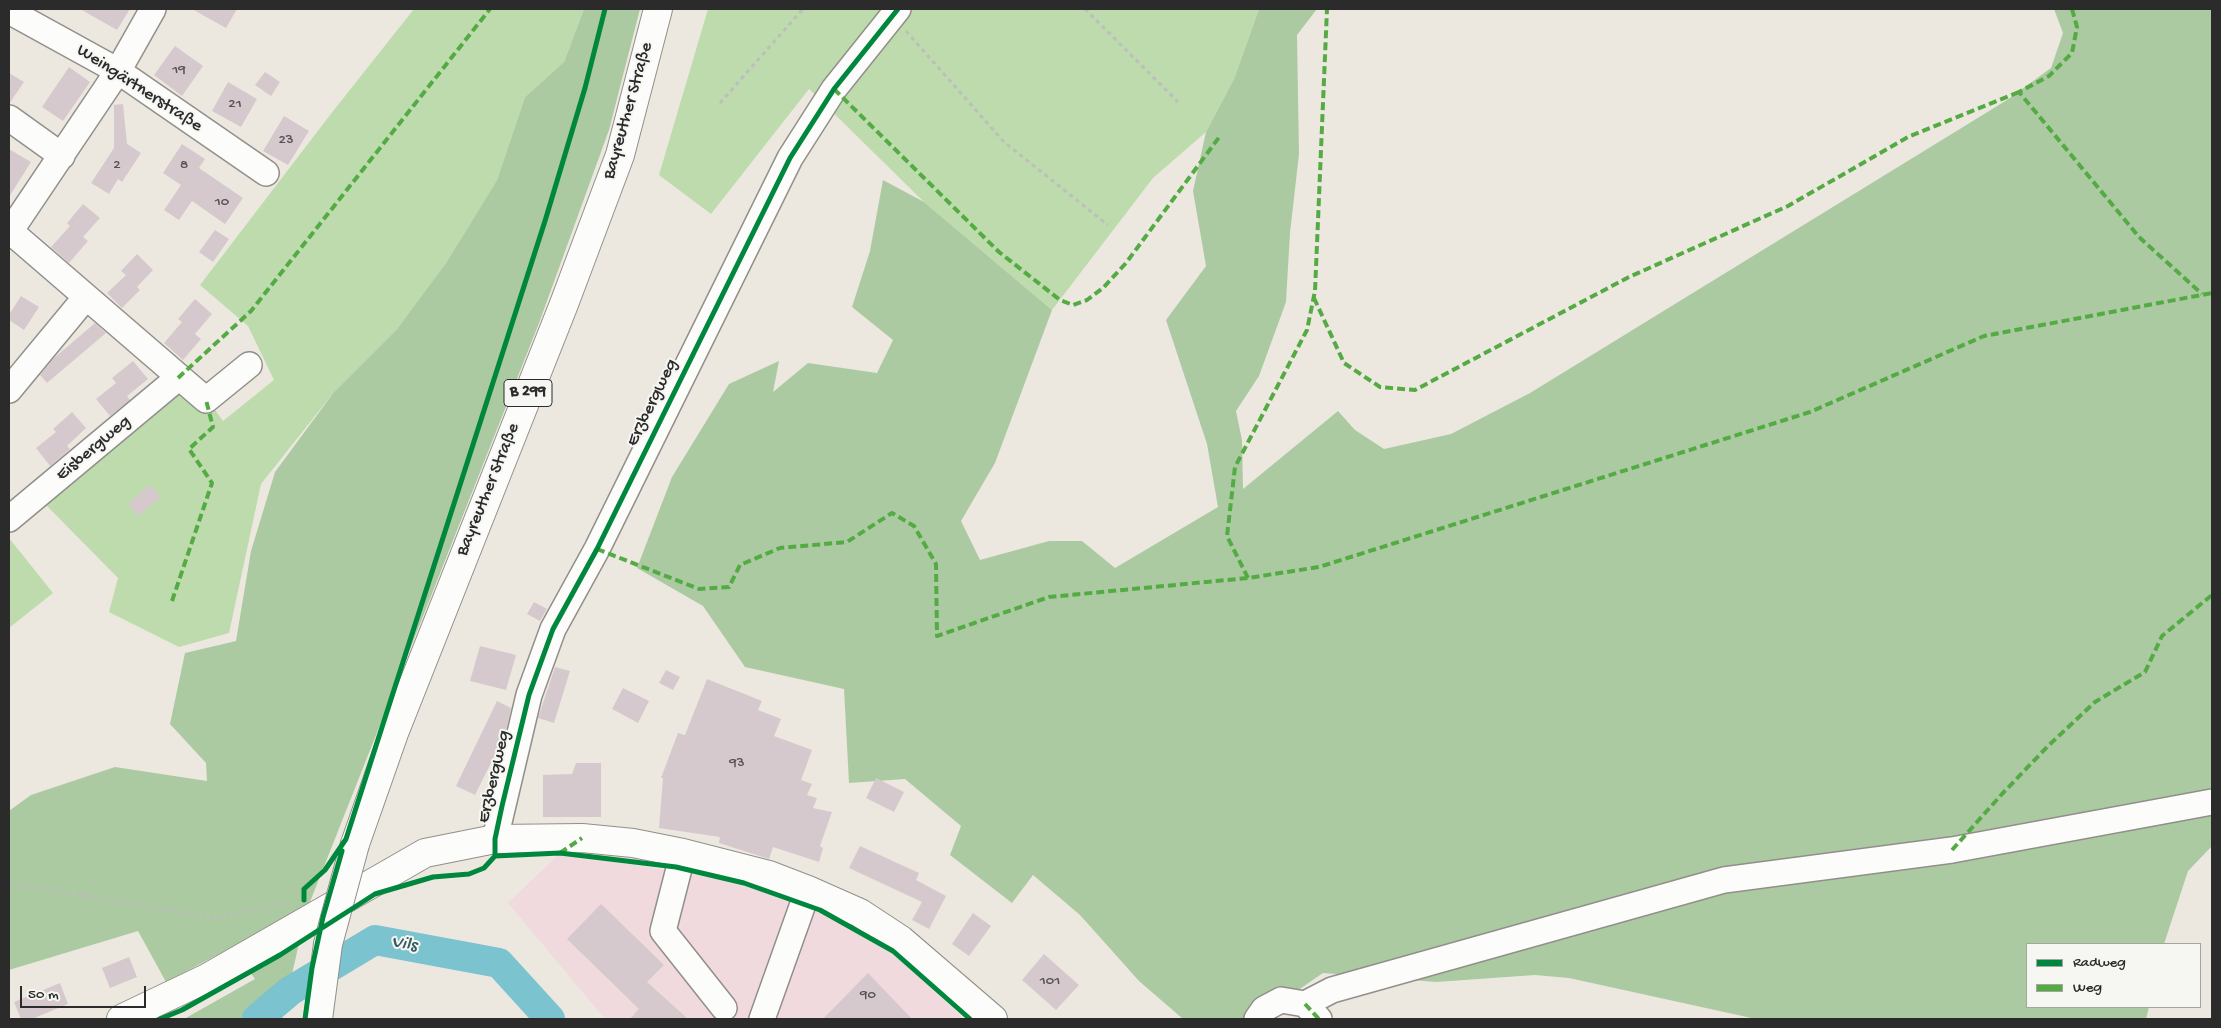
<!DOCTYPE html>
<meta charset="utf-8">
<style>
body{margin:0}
#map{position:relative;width:2221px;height:1028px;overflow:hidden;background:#ece8df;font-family:"Gochi Hand",sans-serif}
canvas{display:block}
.frame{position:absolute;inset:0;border:10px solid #2b2b2b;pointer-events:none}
.legend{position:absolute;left:2026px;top:943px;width:175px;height:65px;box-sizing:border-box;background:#f6f6f2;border:1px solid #a5a5a2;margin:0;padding:6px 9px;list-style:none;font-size:15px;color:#2b2b2b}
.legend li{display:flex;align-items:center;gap:10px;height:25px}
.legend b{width:25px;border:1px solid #a5a5a2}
.scale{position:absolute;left:20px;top:986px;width:126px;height:22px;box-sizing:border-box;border:2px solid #2b2b2b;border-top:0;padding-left:6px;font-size:15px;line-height:18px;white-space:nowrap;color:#2b2b2b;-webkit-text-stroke:4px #f6f6f2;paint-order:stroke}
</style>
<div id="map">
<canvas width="2221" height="1028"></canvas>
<div class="frame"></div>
<ul class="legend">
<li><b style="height:6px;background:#00873e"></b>Radweg</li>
<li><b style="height:6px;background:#54ab44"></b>Weg</li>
</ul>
<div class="scale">50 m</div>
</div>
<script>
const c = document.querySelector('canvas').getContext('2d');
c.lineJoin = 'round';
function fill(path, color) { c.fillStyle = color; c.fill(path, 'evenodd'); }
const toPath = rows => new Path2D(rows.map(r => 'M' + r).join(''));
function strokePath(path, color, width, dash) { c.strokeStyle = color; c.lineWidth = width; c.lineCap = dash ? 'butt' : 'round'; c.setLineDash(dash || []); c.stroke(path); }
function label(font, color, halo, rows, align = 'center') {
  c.font = font + ' "Gochi Hand",sans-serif'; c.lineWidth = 4; c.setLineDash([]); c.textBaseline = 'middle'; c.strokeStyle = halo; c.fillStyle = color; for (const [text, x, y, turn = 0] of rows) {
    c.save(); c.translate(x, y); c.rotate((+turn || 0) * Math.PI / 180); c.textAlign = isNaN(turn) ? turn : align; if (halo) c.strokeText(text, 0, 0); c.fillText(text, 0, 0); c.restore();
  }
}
fill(toPath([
 [560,853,744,883,820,912,893,951,964,1019,605,1019,508,903]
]), '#f0dade');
fill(toPath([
 [414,9,584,9,564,62,525,97,497,180,446,263,397,329,334,392,261,484,229,633,179,647,109,612,118,578,46,505,143,422,178,394,193,403,215,410,223,421,274,380,248,326,200,285,330,115],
 [708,9,1259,9,1234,79,1206,132,1153,178,1052,310,924,202,809,89,711,214,659,175],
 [9,538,53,593,9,628]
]), '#bddbac');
fill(toPath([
 [584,9,640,9,609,130,539,323,306,912,282,1019,184,1019,255,979,232,947,166,982,138,931,9,970,9,811,31,795,115,767,207,781,206,763,170,724,185,653,236,641,251,551,275,472,334,392,397,329,446,263,497,180,525,97,564,62],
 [1259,9,1317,9,1297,35,1299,154,1290,233,1286,302,1259,376,1236,411,1242,440,1243,489,1338,411,1355,430,1384,449,1451,434,1530,393,2007,100,2051,68,2063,33,2054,9,2212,9,2212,846,2188,871,2164,944,2027,944,2027,1007,2149,1007,2146,1019,1756,1019,1569,978,1535,975,1436,982,1323,973,1256,1019,1183,1019,1139,981,1080,915,1033,875,1012,903,950,855,961,826,905,779,849,783,844,689,745,667,703,606,637,568,672,477,729,384,779,361,773,392,808,363,877,373,893,340,852,307,870,251,883,180,924,202,1052,310,995,463,961,521,980,560,1049,541,1082,541,1115,568,1218,507,1207,444,1166,320,1206,266,1193,191,1206,132,1234,79]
]), '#accaa2');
strokePath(toPath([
 [257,1019,290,991,375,940,499,963,550,1019]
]), '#7ac3cf', 30);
fill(toPath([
 [80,9,130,9,117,30],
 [192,9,237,9,226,28],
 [175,46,203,66,182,96,154,75],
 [69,67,90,82,63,121,42,107],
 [265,72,280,82,271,96,255,85],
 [9,73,24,82,9,104],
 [228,82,257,99,241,127,212,111],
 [123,104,127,144,141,153,122,182,118,179,109,194,91,183,114,148,114,105],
 [284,116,309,131,288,165,263,151],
 [182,144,205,159,199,168,243,198,225,224,192,201,179,220,164,210,181,185,163,173],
 [9,149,31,162,9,197],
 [83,204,100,218,83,237,88,241,69,263,51,247,70,226,67,223],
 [215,230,229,239,213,262,199,252],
 [137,254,153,270,137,287,140,290,122,308,107,293,126,275,121,271],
 [21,296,39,307,24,330,9,320,9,315],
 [195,299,212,314,195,334,201,339,183,360,164,343,182,322,178,319],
 [95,323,106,333,47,383,40,375,54,358],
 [133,361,148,379,127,396,130,400,110,416,96,399,116,383,112,378],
 [72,412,86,428,67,446,70,449,50,466,36,448,56,432,53,429],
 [150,485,161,497,138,516,128,504],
 [534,602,547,609,540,621,527,614],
 [480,646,516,655,506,690,470,681],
 [555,667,570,671,554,723,538,718],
 [666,670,680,677,673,690,659,683],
 [707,679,762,701,758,710,781,719,774,736,812,750,801,780,812,784,807,795,817,798,813,808,832,812,820,846,823,848,819,862,773,847,769,859,719,843,720,837,659,828,663,778,661,778,678,733,685,735],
 [623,688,649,701,638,723,612,709],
 [497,701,511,708,505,735,475,795,456,786],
 [576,763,601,763,601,817,543,817,543,775,572,774],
 [876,778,904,792,894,812,866,798],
 [860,846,919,873,916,880,946,896,929,929,912,920,922,902,849,868],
 [601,904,664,965,647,982,688,1019,630,1019,639,1009,567,939],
 [973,913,991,926,969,956,952,944],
 [1044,954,1079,985,1056,1010,1022,980],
 [129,957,137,977,110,988,102,968],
 [868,973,912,1019,823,1019],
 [60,983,68,1004,32,1019,21,1019,14,1002]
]), '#d5c9ce');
const minor = toPath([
 [9,11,118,71,266,173],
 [9,118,62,156],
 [10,231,206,400,249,365],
 [9,233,118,71,153,9],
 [9,390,86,297],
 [9,519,178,378],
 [495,839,529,695,553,629,597,549,790,158,834,89,898,9],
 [683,853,663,931,724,1008],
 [1305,1004,1332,990,1724,880,1952,850,2212,802],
 [762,1019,808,890],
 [1257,1019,1264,1009,1281,1000,1305,1004,1319,1019]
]);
const major = toPath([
 [355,844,394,733,564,304,620,155,658,9],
 [121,1019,207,978,425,853,495,839,582,838,633,843,683,853,769,875,808,890,860,913,901,940,993,1019]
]);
strokePath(minor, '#928f8b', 28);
strokePath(major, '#928f8b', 30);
strokePath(toPath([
 [1085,9,1178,102],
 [906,31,1004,142,1108,225],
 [720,103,803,9],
 [9,883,215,918,292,903]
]), '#bebebb', 3, [4, 4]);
strokePath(minor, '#fcfcfa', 25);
strokePath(major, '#fcfcfa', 28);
const majorBridge = toPath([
 [318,1019,328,944,355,844]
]);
strokePath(majorBridge, '#928f8b', 30, []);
strokePath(majorBridge, '#fcfcfa', 28);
strokePath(toPath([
 [2072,9,2077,27,2072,53,2049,76,2019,92,2139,237,2202,294],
 [834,89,999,252,1060,300,1073,305,1087,300,1103,288,1126,263,1220,136],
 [1314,298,1344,363,1380,387,1415,390,1629,277,1788,206,1908,137,2019,92],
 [178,378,251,311,490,9],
 [597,549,699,589,729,587,740,565,780,548,847,542,892,513,914,526,936,564,937,636,1049,597,1248,578,1319,567,1810,412,1984,336,2212,293],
 [1248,578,1227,536,1235,467,1307,330,1315,291,1327,9],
 [172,601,212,483,189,449,213,427,206,400],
 [1952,850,2002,794,2048,746,2095,702,2145,672,2162,636,2212,595],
 [560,853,582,838],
 [1305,1004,1319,1019]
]), '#54ab44', 4, [8, 4]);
strokePath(toPath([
 [495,856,560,853,676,867,744,883,820,910,893,951,970,1019],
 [304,900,304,889,325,870,346,839,545,221,585,88,605,9],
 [160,1019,182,1010,280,955,375,894,433,877,469,874,484,868,495,856,495,839,502,806,529,695,553,629,597,549,790,158,834,89,898,9],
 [305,1019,312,968,323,917,342,851]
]), '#00873e', 5);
label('15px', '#565254', null, [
 ["19",179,71],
 ["21",235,105],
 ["23",286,141],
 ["2",117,166],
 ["8",184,166],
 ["10",222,203],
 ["93",737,764],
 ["101",1050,982],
 ["90",868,996]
]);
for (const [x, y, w] of [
 [528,393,48]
]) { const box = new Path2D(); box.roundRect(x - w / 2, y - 13.5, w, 27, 4); c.fillStyle = '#f6f6f2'; c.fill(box); strokePath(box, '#2b2b2b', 1); }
label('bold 16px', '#2b2b2b', null, [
 ["B 299",528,393]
]);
label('18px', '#2b2b2b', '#f6f6f2', [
 ["Weingärtnerstraße",139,89,33],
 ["Bayreuther Straße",629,111,-74],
 ["Erzbergweg",653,403,-64],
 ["Eisbergweg",94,449,-40],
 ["Bayreuther Straße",489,490,-68],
 ["Erzbergweg",495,777,-77]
]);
label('italic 19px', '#365b62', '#f6f6f2', [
 ["Vils",404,945,10]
]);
</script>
